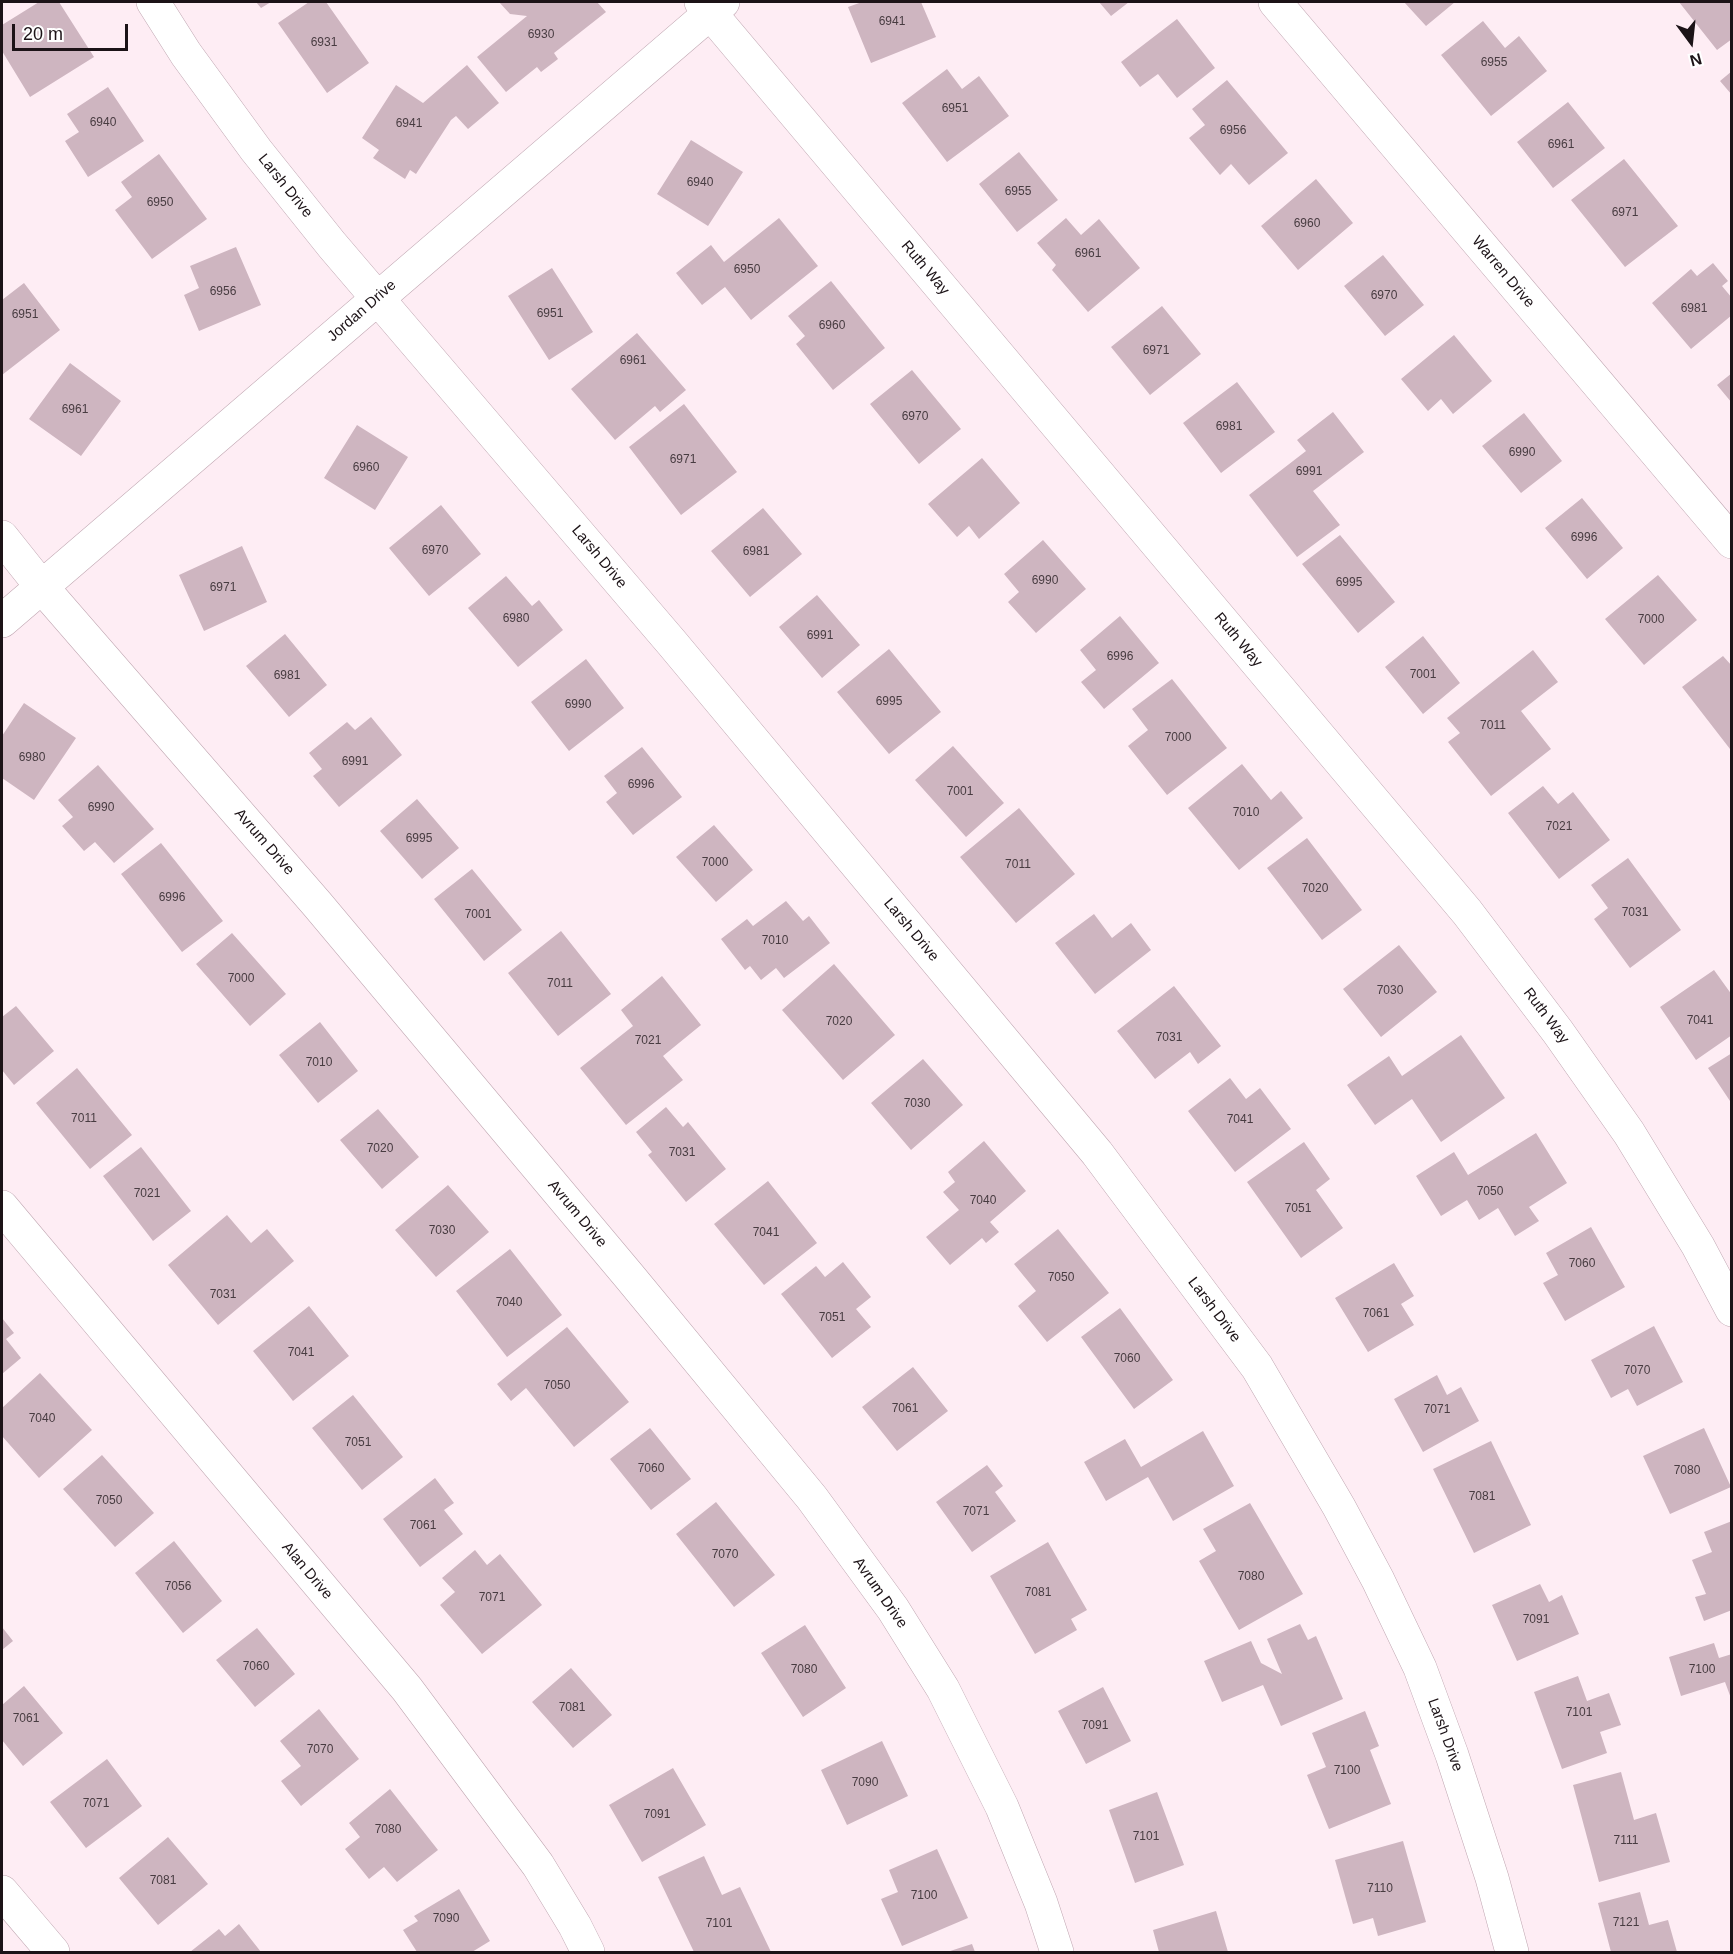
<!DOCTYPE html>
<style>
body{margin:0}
#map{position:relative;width:1733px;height:1954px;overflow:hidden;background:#feedf4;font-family:Arial,sans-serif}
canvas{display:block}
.frame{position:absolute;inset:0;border:3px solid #1c1317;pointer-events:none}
.north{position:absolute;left:1661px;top:12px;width:60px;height:60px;-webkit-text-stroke:4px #fff;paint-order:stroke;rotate:165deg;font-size:16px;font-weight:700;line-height:24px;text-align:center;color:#1c1317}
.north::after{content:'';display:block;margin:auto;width:21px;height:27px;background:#1c1317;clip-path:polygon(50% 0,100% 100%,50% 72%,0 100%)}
.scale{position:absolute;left:12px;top:24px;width:116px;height:27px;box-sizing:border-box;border:3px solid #1c1317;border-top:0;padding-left:8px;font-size:18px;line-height:21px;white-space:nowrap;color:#1c1317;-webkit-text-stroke:4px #fff;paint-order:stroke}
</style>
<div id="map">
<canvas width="1733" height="1954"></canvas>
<div class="frame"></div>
<div class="north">N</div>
<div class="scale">20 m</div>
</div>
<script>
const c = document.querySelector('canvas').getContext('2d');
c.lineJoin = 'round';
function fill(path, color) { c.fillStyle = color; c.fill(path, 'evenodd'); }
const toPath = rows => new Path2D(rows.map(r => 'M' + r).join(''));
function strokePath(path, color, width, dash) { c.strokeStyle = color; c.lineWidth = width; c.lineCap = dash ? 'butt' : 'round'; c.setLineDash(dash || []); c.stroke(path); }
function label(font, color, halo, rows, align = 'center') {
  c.font = font + ' Arial,sans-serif'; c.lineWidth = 5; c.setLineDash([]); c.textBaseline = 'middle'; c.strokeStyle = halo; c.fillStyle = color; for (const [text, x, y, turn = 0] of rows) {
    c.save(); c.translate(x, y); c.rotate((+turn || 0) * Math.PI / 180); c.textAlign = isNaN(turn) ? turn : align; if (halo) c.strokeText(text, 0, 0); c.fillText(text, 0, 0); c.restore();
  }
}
fill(toPath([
 [39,2,59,2,94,57,30,97,2,51,2,25],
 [256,2,271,2,261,8],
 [309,2,326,2,369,63,327,93,278,23],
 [499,2,597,2,606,12,554,53,558,59,541,72,537,67,506,92,477,57,527,16,510,14],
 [862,2,921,2,936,37,871,63,848,7],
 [1099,2,1129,2,1111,16],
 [1404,2,1455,2,1426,26],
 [1679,2,1732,2,1732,39,1717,50],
 [1177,19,1215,68,1177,98,1158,74,1140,87,1121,62],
 [1483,21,1505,48,1519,36,1547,71,1491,116,1441,55],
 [467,65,499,103,468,129,456,116,451,120,416,174,410,170,405,179,373,158,379,150,362,138,396,85,423,103],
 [947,69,962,89,979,76,1009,116,947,162,902,103],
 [1732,71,1732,95,1720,81],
 [1227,80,1288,153,1249,185,1231,164,1220,175,1189,138,1205,125,1192,109],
 [108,87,144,141,88,177,65,141,79,132,67,114],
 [1568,102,1605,148,1553,188,1517,142],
 [691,140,743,172,708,226,657,194],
 [1019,152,1058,200,1017,232,979,184],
 [159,154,207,219,152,259,115,210,132,197,121,182],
 [1624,159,1678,226,1625,267,1571,200],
 [1316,179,1353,223,1298,270,1261,226],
 [779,218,818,266,751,320,725,287,702,305,676,273,711,245,724,262],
 [1066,218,1081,235,1099,219,1140,268,1088,312,1052,270,1056,265,1037,243],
 [236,247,261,305,199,331,184,295,199,288,190,266],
 [1383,255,1424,305,1385,336,1344,286],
 [1713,263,1728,281,1722,286,1732,298,1732,315,1691,349,1652,303,1691,269,1697,276],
 [552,268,593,332,549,360,508,296],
 [831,281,885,348,833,390,796,344,805,336,788,316],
 [24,283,60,330,2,375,2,300],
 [1162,306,1201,354,1150,395,1111,347],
 [637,333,686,390,660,412,655,406,615,440,571,389],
 [1454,335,1492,381,1453,414,1441,399,1428,411,1401,379],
 [70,363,121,401,81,456,29,419],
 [912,370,961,429,919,464,870,404],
 [1732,373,1732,403,1717,385],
 [1237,382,1275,432,1221,473,1183,423],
 [684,404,737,472,681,515,629,447],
 [1333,412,1364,452,1313,491,1340,525,1297,557,1249,495,1306,451,1297,440],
 [1524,413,1562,461,1521,493,1482,446],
 [357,425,408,457,375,510,324,478],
 [982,458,1020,503,979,539,969,526,957,537,928,504],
 [1582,498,1623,548,1587,579,1545,528],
 [441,505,481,554,429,596,389,548],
 [763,508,802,554,750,597,711,551],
 [1340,535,1395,602,1358,633,1302,564],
 [1043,540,1086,589,1036,633,1008,602,1019,592,1004,574],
 [242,546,267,602,204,631,179,575],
 [1658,575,1697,620,1644,665,1605,619],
 [506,576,532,606,539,600,563,630,518,667,468,608],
 [817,595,860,645,822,678,779,627],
 [1120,616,1159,663,1104,709,1081,682,1096,670,1080,650],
 [285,634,327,685,289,717,246,666],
 [1423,636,1460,683,1423,714,1385,667],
 [889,649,941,712,889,754,837,692],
 [1533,650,1558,682,1521,711,1551,749,1491,796,1448,742,1460,733,1447,718],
 [1723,656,1732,666,1732,748,1730,749,1682,687],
 [586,659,624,708,569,751,531,702],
 [1172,679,1227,748,1167,795,1128,746,1148,730,1132,709],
 [24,703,76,738,34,800,2,778,2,736],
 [371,717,402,755,339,807,313,776,322,769,309,753,347,722,355,730],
 [953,746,1004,803,966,837,915,780],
 [642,747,682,797,633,835,606,802,617,793,604,776],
 [1242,764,1271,800,1281,791,1303,818,1239,870,1188,808],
 [98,765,154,829,114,863,95,842,84,851,62,826,73,817,58,800],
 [1543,786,1558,804,1573,792,1610,840,1559,879,1508,813],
 [417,799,459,848,422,879,380,831],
 [1019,808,1075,874,1016,923,960,857],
 [714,825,753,870,716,902,676,857],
 [1307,838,1362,910,1322,940,1267,868],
 [161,843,223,921,182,952,121,874],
 [1628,858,1681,930,1630,968,1594,919,1608,908,1591,885],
 [472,869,522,930,484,961,434,899],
 [786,901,803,921,809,916,830,943,784,978,776,968,761,980,750,966,745,970,721,939,747,919,753,926],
 [1094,914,1112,938,1131,923,1151,950,1095,994,1055,943],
 [561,931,611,994,558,1036,508,973],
 [232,933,286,994,250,1026,196,964],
 [1399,945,1437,992,1381,1037,1343,989],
 [834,964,895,1035,843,1080,782,1010],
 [1714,970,1732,995,1732,1035,1696,1060,1660,1007],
 [662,976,701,1025,663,1056,683,1080,626,1125,580,1068,633,1026,621,1010],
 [1174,986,1221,1046,1198,1064,1190,1052,1155,1079,1117,1031],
 [16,1006,54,1051,14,1085,2,1070,2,1017],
 [320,1022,358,1071,318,1103,279,1055],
 [1461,1035,1505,1098,1441,1142,1412,1099,1375,1125,1347,1085,1389,1056,1402,1076],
 [1732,1053,1732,1104,1708,1068],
 [923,1059,963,1105,911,1150,871,1103],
 [77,1068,132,1135,90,1169,36,1103],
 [1230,1078,1246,1099,1260,1088,1291,1129,1235,1172,1188,1111],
 [666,1107,683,1127,688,1122,726,1169,686,1202,648,1155,652,1152,636,1132],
 [378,1109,419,1157,382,1189,340,1140],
 [1536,1133,1567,1183,1529,1207,1539,1221,1515,1236,1498,1208,1479,1220,1467,1200,1441,1216,1416,1176,1454,1152,1468,1175],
 [984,1141,1026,1191,990,1222,999,1232,986,1243,982,1238,950,1265,926,1237,959,1210,943,1192,955,1182,948,1172],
 [1304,1142,1330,1179,1316,1190,1343,1228,1301,1258,1247,1182],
 [141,1147,191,1211,153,1241,103,1176],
 [768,1181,817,1243,764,1285,714,1224],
 [448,1185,489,1232,436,1277,395,1230],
 [227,1215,251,1243,267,1229,294,1261,218,1325,168,1265],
 [1591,1227,1625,1287,1565,1321,1543,1283,1558,1275,1546,1253],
 [1058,1229,1109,1293,1047,1342,1018,1306,1036,1291,1014,1264],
 [510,1249,562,1315,507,1357,456,1291],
 [843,1262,871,1297,856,1309,871,1327,832,1358,781,1294,816,1266,825,1277],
 [1394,1263,1414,1296,1401,1304,1414,1325,1368,1352,1335,1298],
 [309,1306,349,1356,293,1401,253,1351],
 [1120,1308,1173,1380,1134,1409,1081,1337],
 [2,1318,14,1333,6,1339,21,1358,2,1374],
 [1654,1326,1683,1382,1637,1406,1628,1389,1611,1398,1591,1360],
 [567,1327,629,1402,574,1447,526,1388,511,1401,497,1384],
 [913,1367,948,1411,897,1451,862,1407],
 [40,1373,92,1430,39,1478,2,1436,2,1408],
 [1437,1375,1447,1395,1461,1387,1479,1421,1423,1452,1394,1399],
 [353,1395,403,1457,362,1490,312,1428],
 [650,1428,691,1479,651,1510,610,1459],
 [1704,1428,1731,1487,1670,1514,1643,1456],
 [1203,1431,1234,1486,1173,1521,1148,1477,1106,1501,1084,1462,1125,1439,1141,1467],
 [1491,1441,1531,1525,1474,1553,1433,1469],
 [102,1455,154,1513,115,1547,63,1489],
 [987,1465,1003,1486,995,1492,1016,1521,972,1552,936,1502],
 [435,1478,454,1503,444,1510,463,1534,420,1567,383,1519],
 [716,1502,775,1575,734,1607,676,1534],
 [1250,1503,1303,1594,1239,1630,1199,1561,1216,1551,1203,1529],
 [1732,1521,1732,1610,1704,1621,1695,1597,1706,1594,1692,1560,1712,1552,1704,1532],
 [174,1541,222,1601,183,1633,135,1573],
 [1048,1542,1087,1610,1071,1619,1077,1630,1035,1654,990,1576],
 [475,1550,487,1565,500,1554,542,1605,482,1654,440,1605,455,1592,442,1578],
 [1540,1584,1549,1602,1562,1595,1579,1634,1517,1661,1492,1605],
 [1300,1624,1308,1640,1316,1636,1343,1699,1281,1726,1263,1685,1222,1702,1204,1661,1251,1641,1261,1663,1282,1674,1267,1639],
 [805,1625,846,1688,803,1717,761,1653],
 [2,1627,13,1641,2,1650],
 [257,1628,295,1674,255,1707,216,1660],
 [1714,1643,1719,1658,1732,1654,1732,1701,1725,1682,1681,1696,1669,1657],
 [571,1668,612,1715,573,1748,532,1702],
 [1578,1676,1587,1701,1609,1693,1621,1725,1600,1732,1607,1753,1562,1769,1534,1692],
 [24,1686,63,1733,23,1766,2,1740,2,1705],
 [1103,1687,1131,1741,1086,1764,1058,1711],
 [319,1709,359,1759,301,1806,281,1781,301,1766,280,1741],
 [1365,1711,1379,1746,1370,1750,1391,1804,1329,1829,1307,1775,1326,1767,1312,1733],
 [882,1741,908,1796,847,1825,821,1770],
 [107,1759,142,1806,86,1848,50,1802],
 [673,1768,706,1825,642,1862,609,1805],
 [1621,1772,1634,1820,1656,1813,1670,1862,1599,1882,1573,1785],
 [390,1789,438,1850,397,1882,384,1867,369,1879,345,1849,360,1837,349,1823],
 [1157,1792,1184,1865,1135,1883,1109,1810],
 [168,1837,208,1884,158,1925,119,1878],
 [1403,1841,1426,1922,1378,1936,1373,1918,1353,1924,1335,1860],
 [937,1849,968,1918,902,1946,881,1899,898,1892,889,1870],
 [704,1856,722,1895,740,1887,771,1952,694,1952,658,1877],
 [459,1889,490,1941,472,1952,417,1952,403,1930,418,1921,414,1916],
 [1640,1892,1649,1925,1668,1920,1677,1952,1611,1952,1598,1903],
 [1216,1911,1228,1952,1159,1952,1153,1930],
 [239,1924,261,1952,190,1952,219,1929,225,1936],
 [972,1944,975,1952,947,1952]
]), '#ceb5c0');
const minor = toPath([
 [153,2,186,54,256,150,332,245,672,643,1097,1153,1257,1367,1339,1507,1378,1580,1420,1668,1452,1755,1492,1878,1512,1952],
 [701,2,1467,912,1558,1032,1629,1133,1698,1246,1732,1310],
 [1275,2,1732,542],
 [2,537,41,586,317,904,629,1276,812,1498,893,1609,943,1689,1002,1807,1041,1903,1057,1952],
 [2,621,723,2],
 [2,1207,407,1689,538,1865,575,1926,588,1952],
 [2,1892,53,1952]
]);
strokePath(minor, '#c0a7b2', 34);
strokePath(minor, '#fff', 33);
label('12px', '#483c41', null, [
 ["6941",892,22],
 ["6930",541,35],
 ["6931",324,43],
 ["6955",1494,63],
 ["6951",955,109],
 ["6940",103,123],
 ["6941",409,124],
 ["6956",1233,131],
 ["6961",1561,145],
 ["6940",700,183],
 ["6955",1018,192],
 ["6950",160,203],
 ["6971",1625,213],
 ["6960",1307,224],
 ["6961",1088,254],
 ["6950",747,270],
 ["6956",223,292],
 ["6970",1384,296],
 ["6981",1694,309],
 ["6951",550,314],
 ["6951",25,315],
 ["6960",832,326],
 ["6971",1156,351],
 ["6961",633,361],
 ["6961",75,410],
 ["6970",915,417],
 ["6981",1229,427],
 ["6990",1522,453],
 ["6971",683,460],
 ["6960",366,468],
 ["6991",1309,472],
 ["6996",1584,538],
 ["6970",435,551],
 ["6981",756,552],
 ["6990",1045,581],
 ["6995",1349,583],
 ["6971",223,588],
 ["6980",516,619],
 ["7000",1651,620],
 ["6991",820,636],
 ["6996",1120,657],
 ["7001",1423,675],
 ["6981",287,676],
 ["6995",889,702],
 ["6990",578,705],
 ["7011",1493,726],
 ["7000",1178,738],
 ["6980",32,758],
 ["6991",355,762],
 ["6996",641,785],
 ["7001",960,792],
 ["6990",101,808],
 ["7010",1246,813],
 ["7021",1559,827],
 ["6995",419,839],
 ["7000",715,863],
 ["7011",1018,865],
 ["7020",1315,889],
 ["6996",172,898],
 ["7031",1635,913],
 ["7001",478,915],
 ["7010",775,941],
 ["7000",241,979],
 ["7011",560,984],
 ["7030",1390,991],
 ["7041",1700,1021],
 ["7020",839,1022],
 ["7031",1169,1038],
 ["7021",648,1041],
 ["7010",319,1063],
 ["7030",917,1104],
 ["7011",84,1119],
 ["7041",1240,1120],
 ["7020",380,1149],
 ["7031",682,1153],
 ["7050",1490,1192],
 ["7021",147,1194],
 ["7040",983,1201],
 ["7051",1298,1209],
 ["7030",442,1231],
 ["7041",766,1233],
 ["7060",1582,1264],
 ["7050",1061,1278],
 ["7031",223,1295],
 ["7040",509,1303],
 ["7061",1376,1314],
 ["7051",832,1318],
 ["7041",301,1353],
 ["7060",1127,1359],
 ["7070",1637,1371],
 ["7050",557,1386],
 ["7061",905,1409],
 ["7071",1437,1410],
 ["7040",42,1419],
 ["7051",358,1443],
 ["7060",651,1469],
 ["7080",1687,1471],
 ["7081",1482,1497],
 ["7050",109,1501],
 ["7071",976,1512],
 ["7061",423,1526],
 ["7070",725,1555],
 ["7080",1251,1577],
 ["7056",178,1587],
 ["7081",1038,1593],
 ["7071",492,1598],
 ["7091",1536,1620],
 ["7060",256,1667],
 ["7080",804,1670],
 ["7100",1702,1670],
 ["7081",572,1708],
 ["7101",1579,1713],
 ["7061",26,1719],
 ["7091",1095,1726],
 ["7070",320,1750],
 ["7100",1347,1771],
 ["7090",865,1783],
 ["7071",96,1804],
 ["7091",657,1815],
 ["7080",388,1830],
 ["7101",1146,1837],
 ["7111",1626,1841],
 ["7081",163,1881],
 ["7110",1380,1889],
 ["7100",924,1896],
 ["7090",446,1919],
 ["7121",1626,1923],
 ["7101",719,1924]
]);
label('15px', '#1c1317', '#fff', [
 ["Larsh Drive",285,186,51],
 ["Ruth Way",925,268,50],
 ["Warren Drive",1503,272,50],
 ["Jordan Drive",362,311,-41],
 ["Larsh Drive",599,557,50],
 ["Ruth Way",1238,640,50],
 ["Avrum Drive",264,842,49],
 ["Larsh Drive",911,930,50],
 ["Ruth Way",1546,1016,53],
 ["Avrum Drive",577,1214,50],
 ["Larsh Drive",1214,1310,53],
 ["Alan Drive",307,1571,50],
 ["Avrum Drive",880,1593,55],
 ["Larsh Drive",1445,1735,70]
]);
</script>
